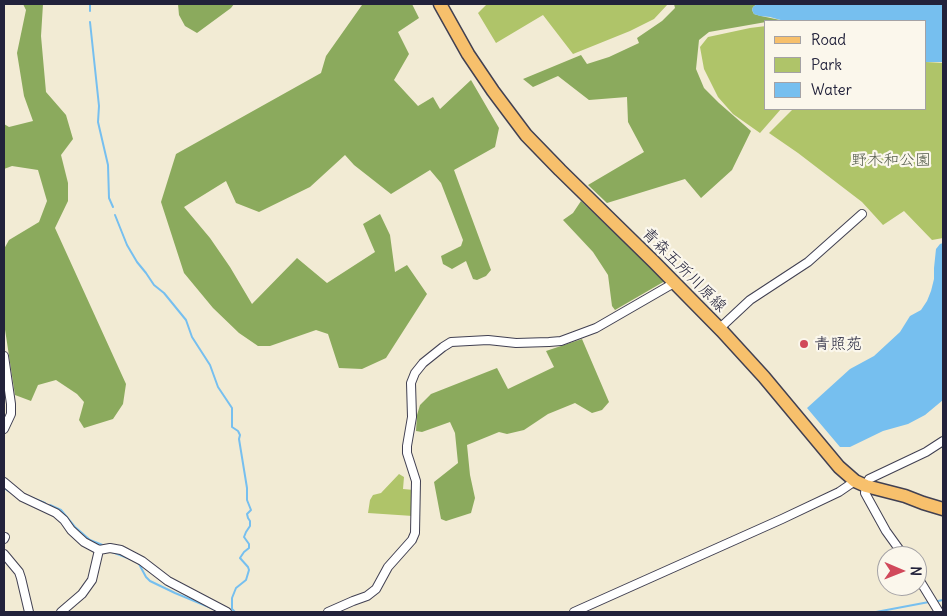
<!DOCTYPE html>
<meta charset="utf-8">
<style>
body{margin:0}
#map{position:relative;width:947px;height:616px;overflow:hidden;background:#f2ebd4;font-family:Delius,sans-serif}
canvas{display:block}
.frame{position:absolute;inset:0;border:5px solid #22223b;pointer-events:none}
.legend{position:absolute;left:764px;top:20px;width:162px;height:90px;box-sizing:border-box;background:#fbf7ec;border:1px solid #a4a2a5;margin:0;padding:6px 9px;list-style:none;font-size:15px;color:#22223b}
.legend li{display:flex;align-items:center;gap:10px;height:25px}
.legend b{width:25px;border:1px solid #a4a2a5}
.north{position:absolute;left:877px;top:546px;width:50px;height:50px;box-sizing:border-box;background:#fbf7ec;border:1px solid #a4a2a5;border-radius:50%;rotate:91deg;font-size:14px;font-weight:700;line-height:20px;text-align:center;color:#22223b}
.north::after{content:'';display:block;margin:auto;width:18px;height:22px;background:#d1495b;clip-path:polygon(50% 0,100% 100%,50% 72%,0 100%)}
</style>
<div id="map">
<canvas width="947" height="616"></canvas>
<div class="frame"></div>
<ul class="legend">
<li><b style="height:6px;background:#f7c06c"></b>Road</li>
<li><b style="height:14px;background:#afc469"></b>Park</li>
<li><b style="height:14px;background:#76bfef"></b>Water</li>
</ul>
<div class="north">N</div>
</div>
<script>
const c = document.querySelector('canvas').getContext('2d');
c.lineJoin = 'round';
function fill(path, color) { c.fillStyle = color; c.fill(path, 'evenodd'); }
const toPath = rows => new Path2D(rows.map(r => 'M' + r).join(''));
function strokePath(path, color, width, dash) { c.strokeStyle = color; c.lineWidth = width; c.lineCap = dash ? 'butt' : 'round'; c.setLineDash(dash || []); c.stroke(path); }
function label(font, color, halo, rows, align = 'center') {
  c.font = font + ' Delius,"Klee One",sans-serif'; c.lineWidth = 4.5; c.setLineDash([]); c.textBaseline = 'middle'; c.strokeStyle = halo; c.fillStyle = color; for (const [text, x, y, turn = 0] of rows) {
    c.save(); c.translate(x, y); c.rotate((+turn || 0) * Math.PI / 180); c.textAlign = isNaN(turn) ? turn : align; if (halo) c.strokeText(text, 0, 0); c.fillText(text, 0, 0); c.restore();
  }
}
fill(toPath([
 [487,4,668,4,654,19,630,31,573,54,543,15,496,43,478,13],
 [766,26,766,109,781,109,760,133,733,114,718,97,704,69,700,47,708,37,750,28],
 [926,62,943,63,943,238,932,240,904,211,883,225,862,202,798,153,769,133,793,109,926,109],
 [399,474,404,477,403,489,414,490,413,516,368,513,370,500,373,495,381,493]
]), '#afc469');
fill(toPath([
 [23,4,43,4,41,36,46,92,66,115,73,139,61,155,68,183,68,201,55,228,126,384,123,404,113,419,84,428,79,420,84,402,77,394,56,380,38,385,31,401,15,395,4,323,4,249,9,240,39,222,47,201,38,170,12,166,4,169,4,124,9,127,33,121,24,96,17,53,26,10],
 [178,4,234,4,231,8,197,33,185,26,179,15],
 [365,4,412,4,419,18,398,32,409,54,394,80,418,106,433,97,440,109,471,80,499,128,495,147,454,170,491,270,486,276,477,280,473,279,466,261,452,269,443,264,441,256,461,246,463,240,441,183,430,170,391,194,354,165,345,155,310,187,259,212,236,203,226,181,184,207,210,238,230,267,252,304,297,258,327,283,375,252,363,224,380,214,390,235,395,272,407,265,427,294,386,358,362,369,339,368,328,334,316,330,270,346,258,346,239,333,213,308,184,273,161,202,176,154,321,73,326,56,362,5],
 [674,4,757,4,753,7,752,10,754,14,761,16,780,20,766,21,766,22,709,32,699,40,696,69,704,88,719,103,751,131,732,170,701,198,685,179,607,203,588,185,644,152,628,122,627,97,589,100,558,76,533,87,523,79,581,55,587,64,609,57,639,43,637,38,662,21,675,8],
 [581,201,665,281,615,310,612,306,608,275,593,252,563,220,573,213],
 [582,339,609,402,602,410,592,413,575,403,548,414,524,430,507,434,499,432,467,445,470,475,475,498,471,513,446,521,441,519,434,482,458,463,455,433,450,422,422,432,416,431,417,415,420,405,431,394,497,368,508,389,554,367,546,351]
]), '#8baa5d');
fill(toPath([
 [757,4,943,4,943,62,926,62,926,21,784,21,770,17,760,16,754,14,752,10,753,7],
 [943,243,943,400,925,415,908,424,883,431,850,447,840,447,807,408,850,369,874,356,900,332,910,316,921,310,927,301,931,291,934,279,934,268,936,249,940,244]
]), '#76bfef');
strokePath(toPath([
 [90,4,90,11],
 [90,22,99,106,98,122,108,165,109,198,113,207],
 [115,215,127,245,137,262,146,273,154,285,164,293,186,320,192,337,210,365,218,387,232,408,232,427,238,431,240,435,239,439,247,488,247,500,251,510,247,514,248,518,250,521,250,526,246,532,244,537,249,544,249,548,244,552,240,558,248,567,249,570,246,580,236,588,232,598,232,609,235,612],
 [4,488,16,496],
 [30,497,45,503],
 [50,505,61,510,75,527,90,540,105,546],
 [112,552,133,560],
 [139,564,146,577,150,581,175,593,216,610],
 [938,601,943,600],
 [876,612,929,602]
]), '#76bfef', 2);
const street = toPath([
 [720,328,750,300,808,262,862,214],
 [4,356,11,404,11,414,4,429],
 [4,482,22,497,56,513,64,520,71,530,84,542,99,550,110,548,121,550,142,561,168,581,227,612],
 [4,539,5,537],
 [4,554,19,572,21,578,29,612],
 [904,556,886,531,865,493,866,486,869,479,926,452,943,441],
 [917,576,939,612],
 [61,612,82,594,92,580,99,550],
 [328,612,353,601,367,596,376,589,388,567,412,540,415,533,416,481,407,453,407,446,412,417,411,383,415,373,423,363,443,347,451,342,488,340,516,343,549,342,561,341,596,328,674,283],
 [574,612,782,519,839,492,855,481]
]);
const primary = toPath([
 [440,4,468,54,493,91,526,135,560,170,654,262,722,331,764,377,839,467,855,481,866,486,905,496,923,503,943,509]
]);
strokePath(street, '#414052', 10);
strokePath(primary, '#414052', 15);
strokePath(street, '#fff', 8);
strokePath(primary, '#f7c06c', 12);
for (const [x, y, r, color] of [
 [804,344,5,"#d1495b"]
]) { const dot = new Path2D(); dot.arc(x, y, r, 0, 2 * Math.PI); c.fillStyle = color; c.fill(dot); strokePath(dot, '#fbf7ec', 2); }
label('16px', '#535b4b', '#fbf7ec', [
 ["野木和公園",891,160]
]);
label('16px', '#22223b', '#fbf7ec', [
 ["青森五所川原線",684,270,45]
]);
label('16px', '#22223b', '#fbf7ec', [
 ["青照苑",814,344]
], 'left');
</script>
